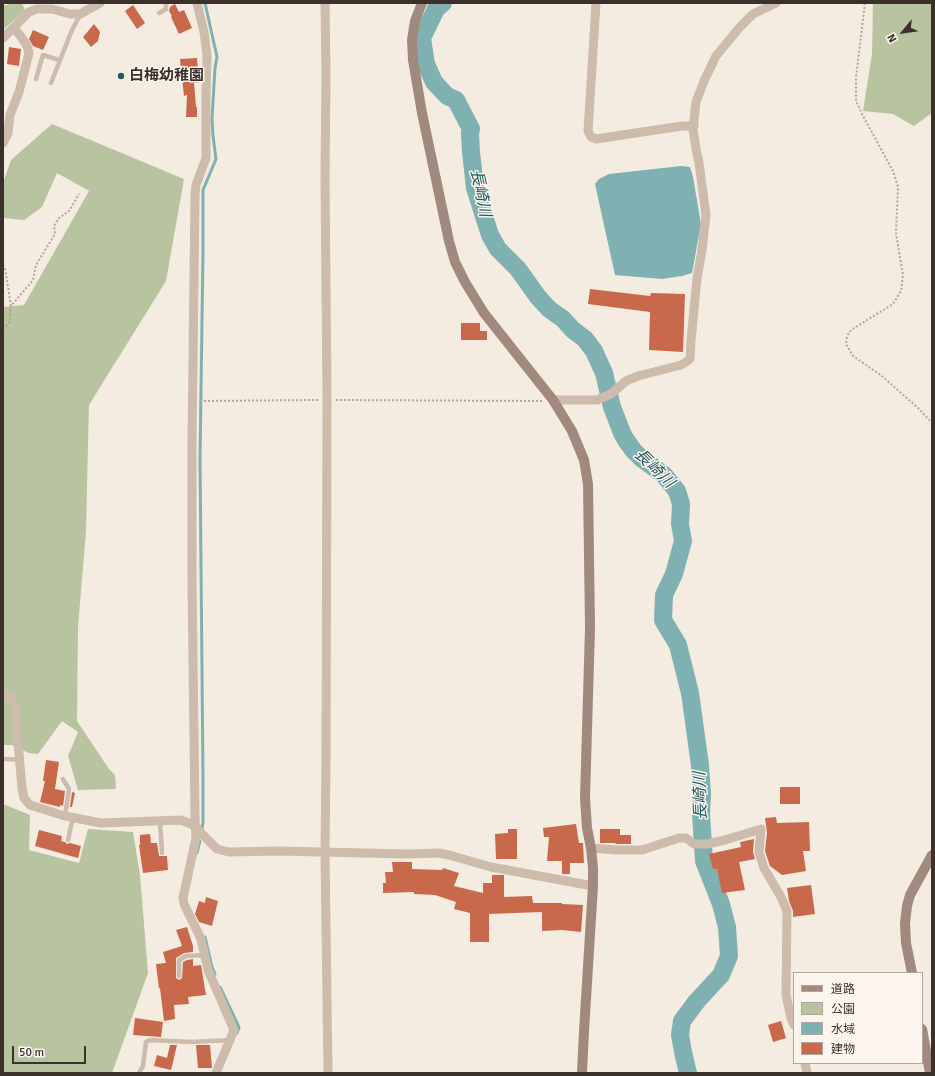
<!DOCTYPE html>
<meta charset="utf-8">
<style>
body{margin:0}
#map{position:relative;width:935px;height:1076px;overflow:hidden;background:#f4ebe1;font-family:Signika,"Noto Sans JP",sans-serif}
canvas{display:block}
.frame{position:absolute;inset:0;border:4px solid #3b302b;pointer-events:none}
.legend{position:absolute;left:793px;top:972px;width:130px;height:92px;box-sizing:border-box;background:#fbf5ee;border:1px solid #aea6a0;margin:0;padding:5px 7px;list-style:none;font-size:12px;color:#3b302b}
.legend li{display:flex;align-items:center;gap:8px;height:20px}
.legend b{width:20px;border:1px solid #aea6a0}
.north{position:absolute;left:883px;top:12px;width:40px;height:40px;-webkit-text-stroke:3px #fbf5ee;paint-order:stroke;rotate:241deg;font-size:11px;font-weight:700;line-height:16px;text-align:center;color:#3b302b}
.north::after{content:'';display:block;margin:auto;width:14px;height:18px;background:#3b302b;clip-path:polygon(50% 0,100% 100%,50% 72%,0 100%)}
.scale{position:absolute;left:12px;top:1046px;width:74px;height:18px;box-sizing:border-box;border:2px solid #3b302b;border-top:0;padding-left:5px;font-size:12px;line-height:14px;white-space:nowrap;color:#3b302b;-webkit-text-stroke:3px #fbf5ee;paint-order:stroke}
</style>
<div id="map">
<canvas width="935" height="1076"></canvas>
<div class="frame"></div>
<ul class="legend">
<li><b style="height:5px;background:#a18a7d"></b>道路</li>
<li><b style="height:11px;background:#b8c4a0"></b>公園</li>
<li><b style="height:11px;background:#7fb0b2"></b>水域</li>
<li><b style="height:11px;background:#c8694b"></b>建物</li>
</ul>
<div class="north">N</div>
<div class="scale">50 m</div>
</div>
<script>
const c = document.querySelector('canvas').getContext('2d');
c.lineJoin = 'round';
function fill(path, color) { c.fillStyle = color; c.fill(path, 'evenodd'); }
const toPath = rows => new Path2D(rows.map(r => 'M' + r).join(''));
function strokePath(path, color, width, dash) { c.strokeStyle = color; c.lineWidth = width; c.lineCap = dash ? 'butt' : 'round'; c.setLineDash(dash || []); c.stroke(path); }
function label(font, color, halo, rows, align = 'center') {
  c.font = font + ' Signika,"Noto Sans JP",sans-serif'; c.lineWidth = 3; c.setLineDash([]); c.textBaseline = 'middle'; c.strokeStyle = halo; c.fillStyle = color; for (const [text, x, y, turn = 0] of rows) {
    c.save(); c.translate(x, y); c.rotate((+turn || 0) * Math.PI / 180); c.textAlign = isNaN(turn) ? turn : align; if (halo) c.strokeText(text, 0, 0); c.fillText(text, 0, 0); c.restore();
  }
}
fill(toPath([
 [13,3,22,3,25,10,3,30,3,6],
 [873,3,932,3,932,113,914,126,893,114,863,111,872,54],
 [52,124,184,179,166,281,89,405,86,531,78,627,77,721,109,769,115,775,116,789,78,790,68,756,78,732,62,721,38,754,29,753,12,745,3,745,3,307,24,305,89,191,57,173,42,207,24,220,3,218,3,183,11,160],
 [3,804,30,815,29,850,79,863,88,829,133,832,140,875,148,973,112,1073,3,1073]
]), '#b8c4a0');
fill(toPath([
 [681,166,690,167,693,177,701,224,692,273,682,276,662,279,615,275,595,184,599,179,609,174]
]), '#7fb0b2');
strokePath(toPath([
 [202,829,203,822,203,777,200,459,203,252,203,190,216,159,213,136,212,119,215,68,217,57,205,3],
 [197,853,200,841],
 [205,937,212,967,215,974],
 [220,987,238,1025,239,1028,237,1033]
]), '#7fb0b2', 3);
strokePath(toPath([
 [443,3,436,9,422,38,426,64,434,82,447,96,456,100,471,129,470,133,471,152,475,188,490,235,498,249,518,269,538,297,549,309,563,319,573,330,585,339,594,351,604,373,612,407,622,433,626,440,633,450,641,458,664,475,677,491,681,504,680,524,683,541,674,574,664,595,663,620,678,645,690,693,700,765,702,794,701,814,704,861,721,904,727,927,729,956,721,975,697,1001,682,1021,680,1035,683,1052,688,1073]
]), '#7fb0b2', 18);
fill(toPath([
 [175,4,179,12,184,10,192,28,179,34,171,17,172,16,169,11,170,7],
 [133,5,145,23,137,29,125,11],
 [94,24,100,32,98,41,91,47,83,37],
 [33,30,49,37,43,50,33,46,29,39],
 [9,47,21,49,19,66,7,64],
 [197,58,199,83,194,83,196,107,197,107,197,117,186,117,187,95,184,96,180,59],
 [590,289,650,296,651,293,685,294,683,352,649,350,650,312,588,304],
 [461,323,480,323,480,331,487,331,487,340,461,340],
 [46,760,59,762,55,789,65,791,63,806,60,805,60,807,40,802,45,781,43,781],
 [780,787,800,787,800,804,780,804],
 [72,792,75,793,72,807,70,807],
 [776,817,777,823,809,822,810,851,803,851,806,871,782,875,770,866,765,851,767,833,765,818],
 [576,824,579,843,583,843,584,863,570,863,570,874,562,874,562,861,547,861,549,837,544,837,543,828],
 [508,829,517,829,517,859,496,859,495,834,508,833],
 [600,829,620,829,620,835,631,835,631,844,616,844,615,843,600,843],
 [39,830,62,836,61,841,65,842,67,844,70,843,81,846,78,858,35,846],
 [150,834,151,843,157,843,159,856,167,856,168,870,143,873,139,845,140,845,140,835],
 [754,839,753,852,755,859,739,862,745,890,722,893,717,869,713,869,709,854,741,847,740,842],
 [392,862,412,862,412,869,442,870,443,868,459,873,454,886,483,893,483,883,492,883,492,875,504,875,504,897,532,896,533,903,562,903,562,904,583,905,581,932,562,930,542,931,542,912,489,914,489,942,470,942,470,913,454,909,456,902,435,895,414,894,414,892,383,893,383,883,386,883,385,872,393,872],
 [811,885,815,914,793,917,793,911,789,901,787,888],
 [206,897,218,901,212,926,199,922,195,914,199,901,205,903],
 [187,927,193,946,193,952,184,953,176,958,176,978,179,980,182,978,183,962,187,960,193,959,193,966,201,965,206,995,188,997,189,1004,174,1005,175,1019,164,1021,160,988,159,989,156,964,166,963,163,952,182,946,176,930],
 [135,1018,163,1022,161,1037,133,1035],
 [781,1021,786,1038,773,1042,768,1025],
 [170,1045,177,1045,171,1070,154,1066,157,1055,167,1058],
 [196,1045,210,1045,212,1068,198,1068]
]), '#c8694b');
strokePath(toPath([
 [865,3,856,77,856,101,863,116,893,171,898,187,896,233,903,275,901,291,893,304,851,330,847,336,846,344,853,356,882,376,918,408,932,423],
 [3,265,5,268,11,306],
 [3,329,9,323,11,306,33,280,36,265,55,234,54,226,59,218,69,211,79,194],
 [336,400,542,401],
 [200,401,318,400]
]), '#b9a596', 2, [2, 2]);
strokePath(toPath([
 [159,13,166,9,166,3],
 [36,79,43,55,59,60],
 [51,83,72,30,80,15],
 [6,759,19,760],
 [63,779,69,789,65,816],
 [160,821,162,853],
 [68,840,73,817],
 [179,976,179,960,186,956,205,955],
 [139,1073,143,1066,146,1042,150,1040,191,1042,230,1040]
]), '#cdbbac', 4.5);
strokePath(toPath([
 [197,3,204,32,207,55,206,97,206,158,196,185,195,195,192,439,192,581,195,817,196,838,183,898,184,904,201,939,208,970,234,1030,216,1073],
 [325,3,326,75,325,177,327,400,326,760,325,853,328,1073],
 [596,3,588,131,591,137,596,139,682,126,694,126],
 [3,38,29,12,37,9,52,9,70,14,80,14,100,3],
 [3,143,8,133,10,115,19,92,29,53,27,46,20,35,13,28],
 [553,400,597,400,611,394,626,381,638,376,681,365,686,362,690,359,691,340,697,279,702,250,706,215,699,163,696,149,693,129,696,102,704,81,716,56,739,28,753,14,776,3],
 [3,693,4,693,11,697,15,707,22,788,24,798,30,805,65,816,101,823,181,820,196,826,199,831,217,849,229,852,278,851,408,854,439,853,449,855,491,867,593,886],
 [591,848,616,850,642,850,679,838,686,838,694,844,707,844,725,840,761,829,759,852,764,868,781,897,787,911,786,995,791,1018,794,1025],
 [805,1063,807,1073]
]), '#cdbbac', 9);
strokePath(toPath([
 [422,3,415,21,412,40,413,60,422,113,449,241,455,262,465,282,484,313,553,400,572,431,584,460,588,484,590,628,585,798,587,828,591,848,593,868,593,886,584,1031,582,1073],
 [912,973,906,943,905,923,907,906,910,895,932,855],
 [922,1029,930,1073]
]), '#a18a7d', 10);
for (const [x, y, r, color] of [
 [121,76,4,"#1f5a5e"]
]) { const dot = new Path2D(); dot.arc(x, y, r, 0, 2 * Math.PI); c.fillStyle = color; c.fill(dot); strokePath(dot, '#fbf5ee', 1.5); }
label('bold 15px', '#3b302b', '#fbf5ee', [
 ["白梅幼稚園",129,76]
], 'left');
label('italic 16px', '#1f5a5e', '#fbf5ee', [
 ["長崎川",480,193,78],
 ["長崎川",654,469,44],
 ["長崎川",701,796,-92]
]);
</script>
